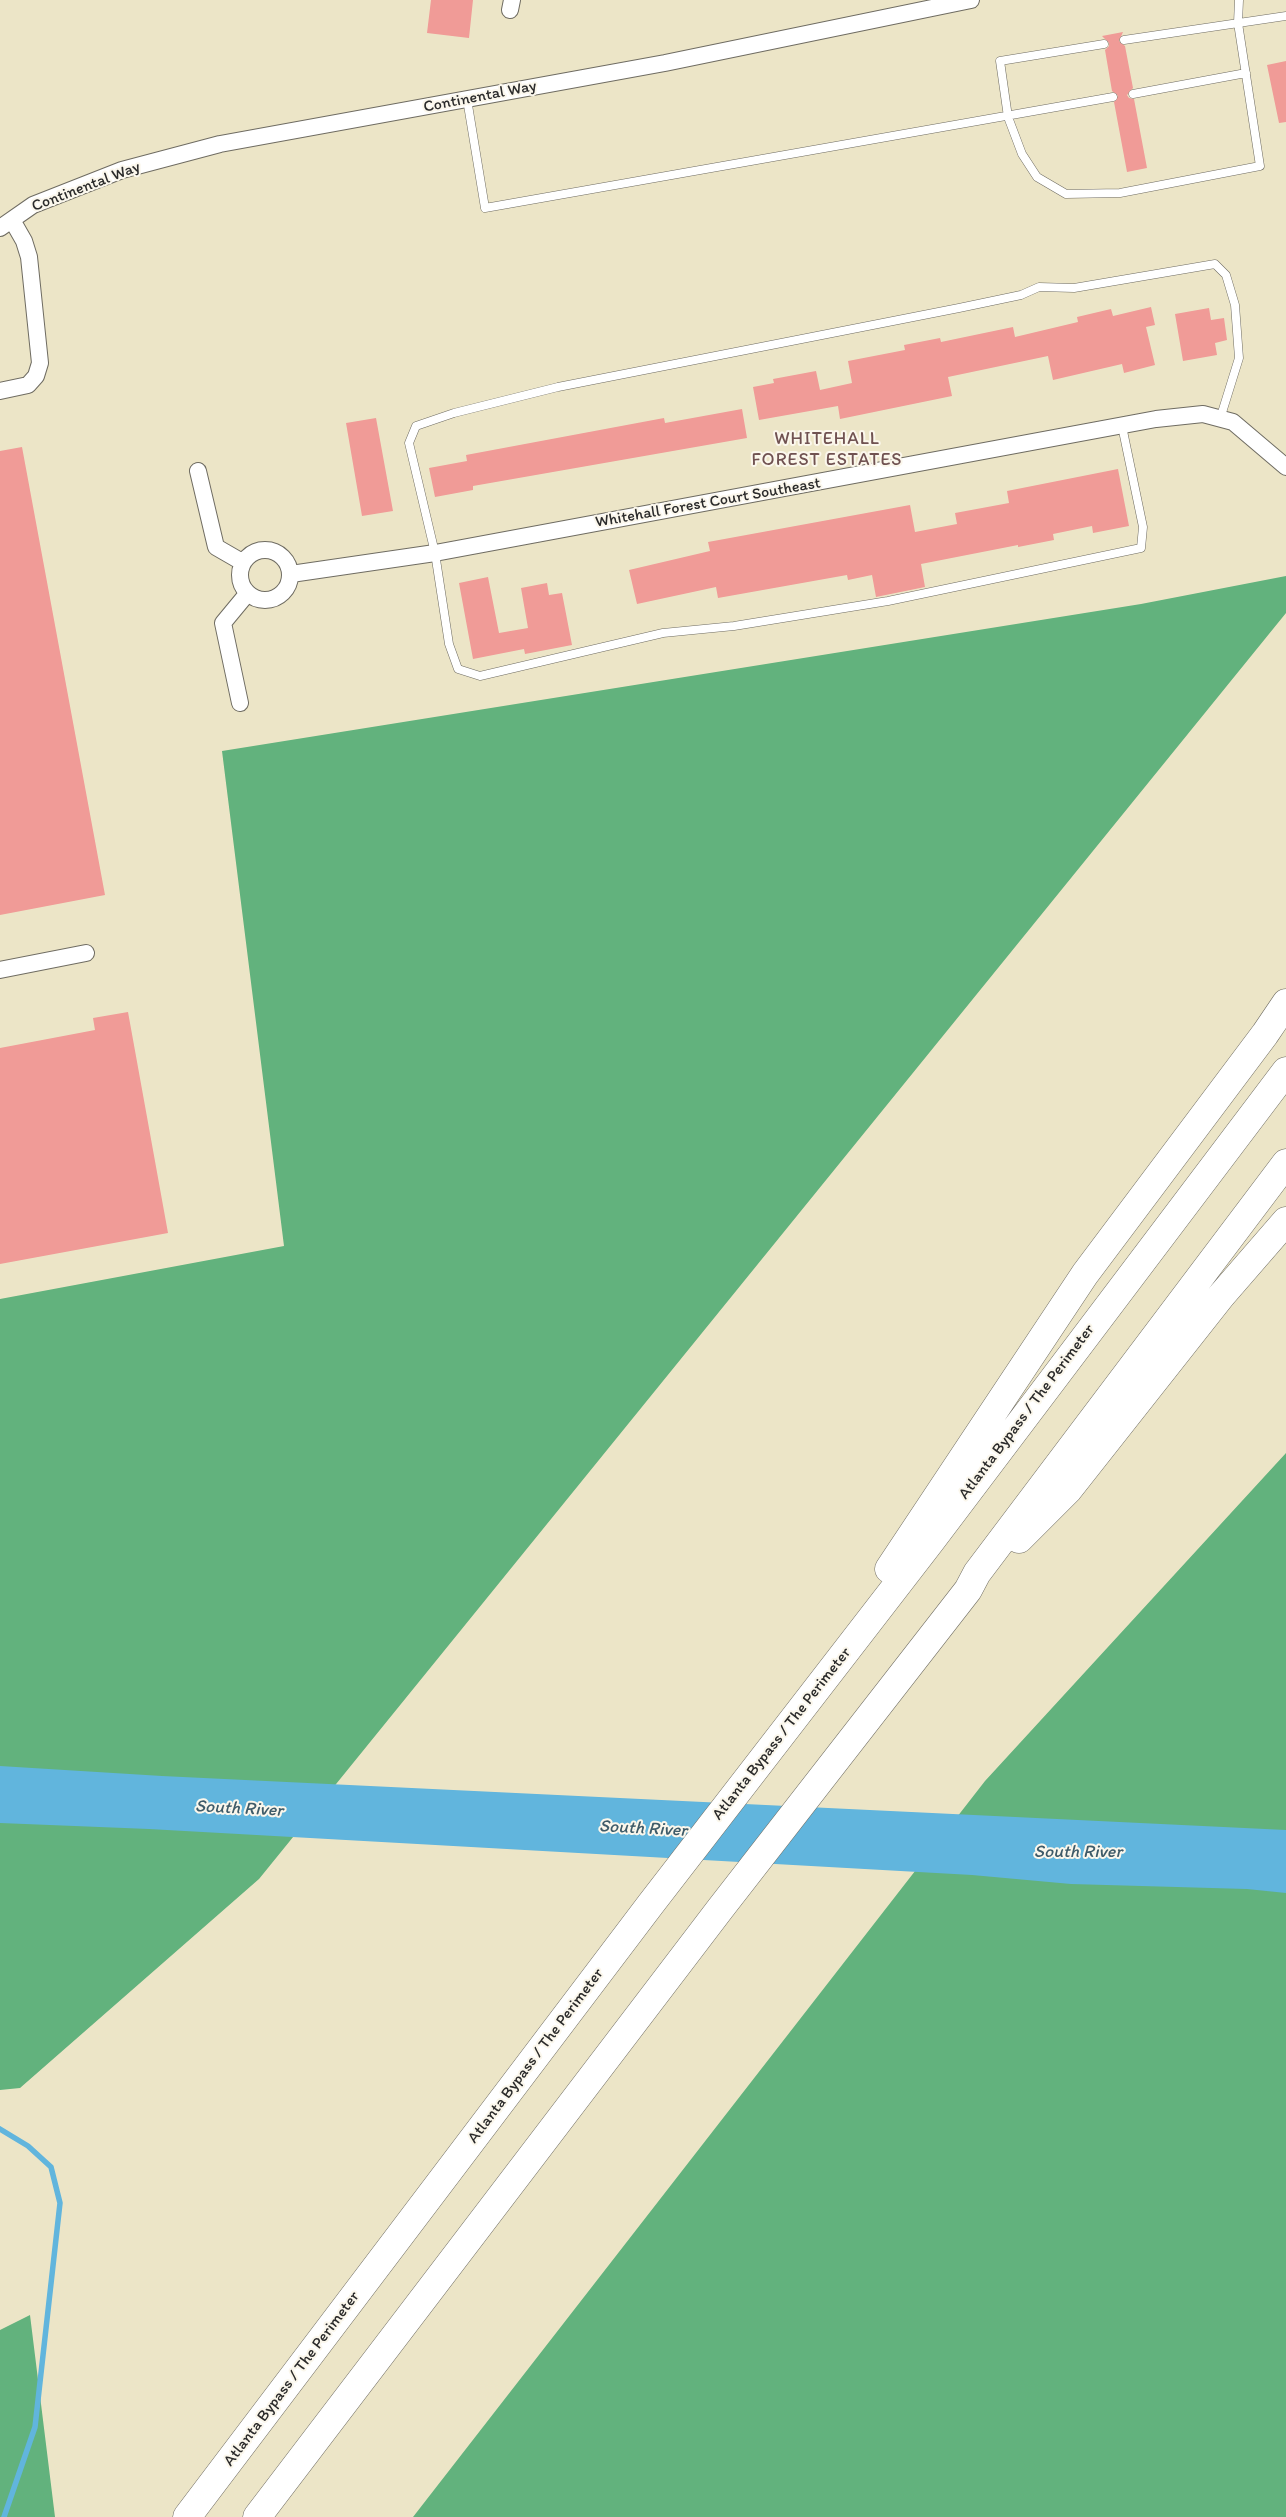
<!DOCTYPE html>
<style>
body{margin:0}
canvas{display:block;background:#ece5c7}
</style>
<canvas width="1286" height="2517"></canvas>
<script>
const c = document.querySelector('canvas').getContext('2d');
c.lineJoin = 'round';
function fill(path, color) { c.fillStyle = color; c.fill(path, 'evenodd'); }
const toPath = rows => new Path2D(rows.map(r => 'M' + r).join(''));
function strokePath(path, color, width, dash) { c.strokeStyle = color; c.lineWidth = width; c.lineCap = dash ? 'butt' : 'round'; c.setLineDash(dash || []); c.stroke(path); }
function label(font, color, halo, rows, align = 'center') {
  c.font = font + ' Itim,sans-serif'; c.lineWidth = 4; c.setLineDash([]); c.textBaseline = 'middle'; c.strokeStyle = halo; c.fillStyle = color; for (const [text, x, y, turn = 0] of rows) {
    c.save(); c.translate(x, y); c.rotate((+turn || 0) * Math.PI / 180); c.textAlign = isNaN(turn) ? turn : align; if (halo) c.strokeText(text, 0, 0); c.fillText(text, 0, 0); c.restore();
  }
}
fill(toPath([
 [1286,576,1286,613,259,1879,20,2088,0,2090,0,1299,284,1246,222,751,1141,604],
 [1286,1453,1286,2517,413,2517,985,1781],
 [30,2315,55,2517,0,2517,0,2330]
]), '#62b27d');
fill(toPath([
 [0,1766,162,1776,1286,1830,1286,1893,1247,1889,1071,1884,972,1875,149,1829,0,1823]
]), '#61b5dd');
strokePath(toPath([
 [0,2129,28,2146,51,2167,60,2203,35,2427,4,2517]
]), '#61b5dd', 5.5);
fill(toPath([
 [431,0,473,0,469,38,427,33],
 [1123,32,1119,41,1125,46,1133,88,1127,95,1129,98,1134,99,1147,168,1127,172,1114,102,1118,96,1112,91,1105,50,1109,46,1109,43,1102,36],
 [1286,61,1286,122,1279,123,1267,65],
 [1151,307,1155,325,1146,327,1155,365,1124,373,1122,364,1053,380,1048,356,948,377,952,396,840,419,838,406,759,420,753,387,774,383,773,379,816,371,820,390,852,383,848,361,905,350,904,345,940,338,941,342,1013,327,1015,337,1078,322,1077,317,1111,309,1113,316],
 [1209,308,1211,320,1224,318,1227,340,1215,343,1217,355,1183,361,1175,314],
 [742,409,747,438,473,486,473,490,435,497,429,468,467,461,466,455,664,418,665,423],
 [376,418,393,511,362,516,346,423],
 [22,447,105,895,0,915,0,451],
 [1118,469,1129,526,1093,533,1092,526,1053,534,1054,540,1018,547,1018,545,921,564,925,587,876,597,872,575,848,580,847,575,718,598,716,587,637,604,629,570,710,551,708,542,910,505,915,532,957,524,955,513,1009,503,1007,491],
 [488,577,499,633,528,628,521,588,547,583,549,595,562,593,572,645,525,654,524,649,473,659,459,583],
 [128,1012,168,1233,0,1264,0,1048,95,1030,93,1018]
]), '#f09b97');
const lane = toPath([
 [1124,40,1286,16],
 [1104,44,1000,61,1008,117,1022,154,1037,177,1066,194,1120,193,1260,166,1238,23,1239,0],
 [1133,94,1246,73],
 [467,99,485,208,1113,97],
 [1122,426,1143,527,1141,548,888,601,734,626,663,633,480,676,458,669,449,644,435,553,409,443,416,426,454,413,558,387,959,308,1021,295,1039,287,1074,288,1215,264,1226,275,1235,305,1239,358,1220,419]
]);
const street = toPath([
 [510,10,512,0],
 [0,228,33,205,122,170,220,144,665,63,971,0],
 [0,391,28,385,36,376,40,363,29,257,24,241,12,220],
 [198,471,216,547,242,562],
 '240 575a25 25 0 1 1 50 0a25 25 0 1 1-50 0Z',
 [291,574,435,553,1156,419,1203,414,1233,422,1286,467],
 [240,703,223,623,247,594],
 [0,970,86,953]
]);
const highway = toPath([
 [1019,1539,1068,1490,1221,1296,1286,1221],
 [889,1569,1085,1274,1265,1034,1286,1003],
 [187,2517,650,1905,931,1541,1286,1071],
 [257,2517,720,1909,968,1590,977,1573,1286,1163]
]);
strokePath(lane, '#6f6c62', 9);
strokePath(street, '#6f6c62', 18);
strokePath(highway, '#6f6c62', 29);
strokePath(lane, '#fff', 8);
strokePath(street, '#fff', 16);
strokePath(highway, '#fff', 28);
label('16px', '#2b2b2b', '#fbf7ec', [
 ["Continental Way",480,97,-11],
 ["Continental Way",86,187,-21],
 ["Whitehall Forest Court Southeast",708,503,-10],
 ["Atlanta Bypass / The Perimeter",1027,1412,-53],
 ["Atlanta Bypass / The Perimeter",782,1734,-52],
 ["Atlanta Bypass / The Perimeter",536,2056,-53],
 ["Atlanta Bypass / The Perimeter",292,2379,-53]
]);
c.letterSpacing = '1px';
label('18px', '#705251', '#fbf7ec', [
 ["WHITEHALL",827,439],
 ["FOREST ESTATES",827,460]
]);
c.letterSpacing = '0px';
label('italic 18px', '#3e5b69', '#fbf7ec', [
 ["South River",239,1809,3],
 ["South River",643,1829,3],
 ["South River",1078,1852]
]);
</script>
